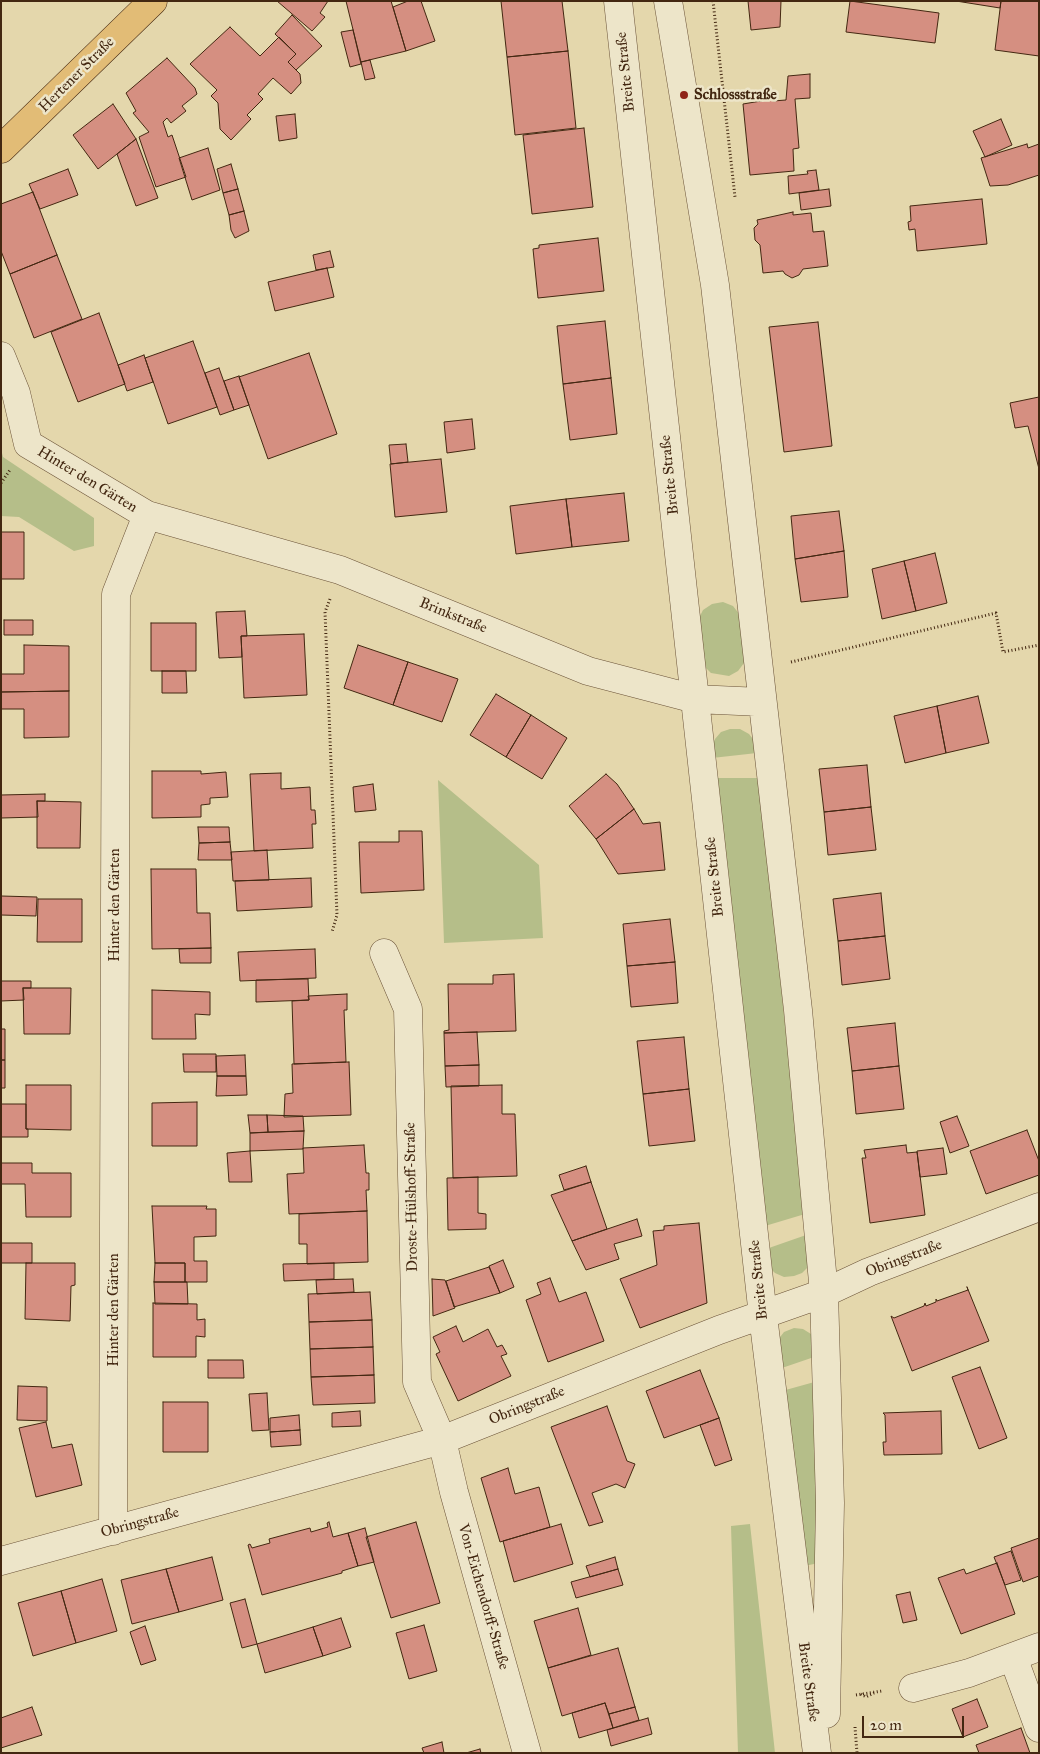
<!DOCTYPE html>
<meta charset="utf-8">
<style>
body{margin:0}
#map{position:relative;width:1040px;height:1754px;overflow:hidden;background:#e4d7ac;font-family:"IM FELL Great Primer",serif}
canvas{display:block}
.frame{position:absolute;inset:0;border:2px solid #432711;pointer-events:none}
.scale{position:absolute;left:862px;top:1716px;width:102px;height:22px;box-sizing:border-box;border:2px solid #432711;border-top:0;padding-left:6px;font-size:15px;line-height:18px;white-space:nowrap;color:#432711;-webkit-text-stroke:4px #ede5c9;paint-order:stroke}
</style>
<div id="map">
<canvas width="1040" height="1754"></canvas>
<div class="frame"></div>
<div class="scale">20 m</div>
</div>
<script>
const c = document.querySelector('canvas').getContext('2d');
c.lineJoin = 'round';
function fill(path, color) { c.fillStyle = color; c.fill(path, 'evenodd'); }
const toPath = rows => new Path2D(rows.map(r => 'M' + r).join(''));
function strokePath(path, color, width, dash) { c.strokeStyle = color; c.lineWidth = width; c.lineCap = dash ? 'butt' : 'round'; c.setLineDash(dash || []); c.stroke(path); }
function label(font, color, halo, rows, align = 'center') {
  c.font = font + ' "IM FELL Great Primer",serif'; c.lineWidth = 5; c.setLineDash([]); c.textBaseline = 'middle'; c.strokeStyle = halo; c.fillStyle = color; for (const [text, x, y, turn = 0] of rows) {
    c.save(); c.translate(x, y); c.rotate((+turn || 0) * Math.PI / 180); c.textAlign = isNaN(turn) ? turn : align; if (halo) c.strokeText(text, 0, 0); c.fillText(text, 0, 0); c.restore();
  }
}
fill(toPath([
 [1,449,3,457,94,518,94,546,74,551,19,517,1,516],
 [723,602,733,606,740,615,746,653,744,663,738,671,729,676,711,673,705,667,698,620,703,610,712,604],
 [730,729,740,729,749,734,756,743,757,753,712,758,711,748,715,739,721,732],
 [715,778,759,778,805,1214,765,1226],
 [438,780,539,865,543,938,444,943],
 [809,1234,809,1266,802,1273,794,1276,784,1277,775,1273,768,1266,766,1249],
 [794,1328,803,1329,811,1334,816,1343,817,1356,779,1369,777,1341,784,1332],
 [818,1381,819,1563,799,1567,782,1391],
 [750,1524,775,1753,738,1753,731,1526]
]), '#b5be89');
const building = toPath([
 [277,1,328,1,320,13,325,17,312,31,277,1],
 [346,1,391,1,406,51,361,62,346,1],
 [408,1,421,1,435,41,406,51,393,7,408,1],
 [501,1,562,1,568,51,507,57,501,1],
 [748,1,781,1,780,27,751,30,748,1],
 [850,1,939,13,935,43,846,32,850,1],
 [956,1,1001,1,1000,8,956,1],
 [1001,1,1039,1,1039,56,995,50,1001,1],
 [292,15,322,46,296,70,288,62,296,54,275,34,292,15],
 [230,27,260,56,279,37,296,54,288,62,300,74,301,83,291,94,273,78,258,94,263,99,247,115,251,119,231,140,220,129,218,103,211,96,217,90,190,64,230,27],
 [353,30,361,64,350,67,341,32,353,30],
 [568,51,576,128,515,135,507,57,568,51],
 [167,58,195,88,197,94,182,106,186,111,171,123,167,118,163,122,168,137,172,135,186,177,156,187,139,137,149,132,133,113,136,111,126,93,167,58],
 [370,60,375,78,365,80,361,62,370,60],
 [810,74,810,98,795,99,799,148,793,149,794,171,750,175,743,104,773,99,773,101,786,100,788,76,810,74],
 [113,104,136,139,98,169,73,135,113,104],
 [295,114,297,138,279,141,276,116,295,114],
 [1001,119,1012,145,985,157,973,131,1001,119],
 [584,128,593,207,532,214,523,135,584,128],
 [136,139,158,198,136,206,117,154,136,139],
 [1027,144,1028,148,1039,144,1039,175,1008,185,990,186,981,158,1027,144],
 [208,148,220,190,192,200,179,158,208,148],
 [231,164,238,189,223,193,217,169,231,164],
 [68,169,78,195,40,209,29,184,68,169],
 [816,170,819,190,789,194,788,176,808,174,807,171,816,170],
 [238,189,244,211,229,215,223,193,238,189],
 [829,189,831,206,801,210,799,193,829,189],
 [33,192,57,255,10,274,1,251,1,204,33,192],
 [982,199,987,244,917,251,915,229,909,230,908,222,911,221,910,206,982,199],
 [244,211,249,231,235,238,231,230,229,215,244,211],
 [793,212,793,215,811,213,813,232,824,231,828,266,803,269,799,275,792,278,785,274,783,271,763,273,760,245,755,240,754,228,758,224,757,220,793,212],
 [598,238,604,291,538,298,533,249,539,248,539,245,598,238],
 [330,251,334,267,316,270,313,255,330,251],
 [57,255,82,319,34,338,10,274,57,255],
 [327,268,334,297,275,311,268,282,327,268],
 [99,313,125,384,78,402,51,332,99,313],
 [605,321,611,378,563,384,557,326,605,321],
 [818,322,832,446,784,452,769,327,818,322],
 [193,341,217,407,168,424,145,358,193,341],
 [309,353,337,434,268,459,239,377,309,353],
 [144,355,153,382,127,391,118,365,144,355],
 [219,368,234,410,220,415,205,373,219,368],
 [239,376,249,405,234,410,224,381,239,376],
 [611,378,617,434,570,440,563,384,611,378],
 [1039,397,1039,469,1028,426,1015,428,1010,403,1039,397],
 [472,419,475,449,447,453,444,422,472,419],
 [406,444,408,462,391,464,389,445,406,444],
 [441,459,447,512,395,517,390,464,441,459],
 [624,493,629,541,572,547,566,499,624,493],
 [566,499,572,547,516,554,510,506,566,499],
 [839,511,844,551,795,559,791,516,839,511],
 [1,532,24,532,24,579,1,579,1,532],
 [844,551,848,597,801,602,795,559,844,551],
 [935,553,947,603,916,611,904,561,935,553],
 [904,561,916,611,882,619,872,569,904,561],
 [245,611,247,636,241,636,242,657,219,658,216,612,245,611],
 [4,620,33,620,33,635,4,635,4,620],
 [151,623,196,623,196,671,151,671,151,623],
 [304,634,307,695,244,698,241,636,304,634],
 [24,645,69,646,69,691,1,692,1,674,24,674,24,645],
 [358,645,408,662,393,705,344,688,358,645],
 [408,662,458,679,442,722,393,705,408,662],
 [162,671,186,671,187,693,162,693,162,671],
 [69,691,69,737,24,738,24,709,1,709,1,692,69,691],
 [496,694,531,715,506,757,470,735,496,694],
 [978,696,989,743,946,753,937,706,978,696],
 [937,706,946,753,905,763,894,716,937,706],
 [531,715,567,738,542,779,506,757,531,715],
 [867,765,871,807,824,812,819,769,867,765],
 [152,771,201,771,201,774,226,772,228,797,210,798,210,804,201,805,201,817,152,818,152,771],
 [281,773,281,789,310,787,311,810,315,810,316,824,312,824,313,848,254,851,250,774,281,773],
 [606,774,617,784,634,809,596,839,569,806,606,774],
 [373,784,376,810,355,812,353,787,373,784],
 [45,794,45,801,37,801,38,817,1,818,1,795,45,794],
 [37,801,81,802,80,848,37,848,37,801],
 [871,807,876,850,828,855,824,812,871,807],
 [634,809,643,824,660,822,665,870,618,874,596,839,634,809],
 [198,827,229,827,230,842,199,843,198,827],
 [399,831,422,831,424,890,361,893,359,842,399,842,399,831],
 [230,842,232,860,198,860,199,843,230,842],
 [267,850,269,880,233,881,231,852,267,850],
 [151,869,196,869,197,913,210,913,211,948,152,949,151,869],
 [311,878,312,907,237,911,235,881,311,878],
 [881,893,885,936,838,941,833,899,881,893],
 [1,896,37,897,36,916,1,915,1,896],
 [38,899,82,899,82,942,37,942,38,899],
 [670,919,675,962,627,966,623,924,670,919],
 [885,936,890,979,842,985,838,941,885,936],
 [211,948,211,963,180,963,179,949,211,948],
 [315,949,316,978,240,981,238,952,315,949],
 [675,962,678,1003,631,1007,627,966,675,962],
 [514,974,516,1031,444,1033,444,1031,449,1030,448,984,493,984,493,975,514,974],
 [308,979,309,1000,256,1002,256,980,308,979],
 [1,981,31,981,31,988,23,988,24,1000,1,1001,1,981],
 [23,988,71,988,70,1034,24,1034,23,988],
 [152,990,210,992,210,1015,195,1014,196,1039,152,1039,152,990],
 [347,994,347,1010,344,1010,346,1062,294,1064,292,1001,309,1000,308,996,347,994],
 [895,1023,899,1066,852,1071,847,1028,895,1023],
 [1,1029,5,1029,5,1060,1,1060,1,1029],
 [477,1032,479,1065,445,1066,444,1033,477,1032],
 [684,1037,689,1089,643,1094,637,1041,684,1037],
 [183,1054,216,1054,216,1072,184,1072,183,1054],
 [245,1055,246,1076,217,1076,216,1056,245,1055],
 [1,1060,5,1060,5,1088,1,1088,1,1060],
 [349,1062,351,1115,284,1117,285,1094,293,1093,292,1064,349,1062],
 [479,1065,479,1086,446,1087,445,1066,479,1065],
 [899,1066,904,1109,856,1114,852,1071,899,1066],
 [217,1076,246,1076,247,1095,216,1096,217,1076],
 [26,1085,71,1085,71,1130,26,1129,26,1085],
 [502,1085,502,1114,515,1114,517,1176,453,1178,451,1086,502,1085],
 [689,1089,695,1141,649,1146,643,1094,689,1089],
 [197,1102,197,1146,152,1146,152,1103,197,1102],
 [1,1104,26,1104,26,1129,28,1129,28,1137,1,1137,1,1104],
 [248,1115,267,1115,268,1132,250,1133,248,1115],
 [267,1115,303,1116,304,1131,268,1132,267,1115],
 [957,1116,969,1146,950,1153,940,1122,957,1116],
 [1027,1130,1039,1161,1039,1175,986,1194,970,1151,1027,1130],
 [304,1131,303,1149,250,1151,250,1133,304,1131],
 [364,1145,366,1173,369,1173,369,1190,366,1190,367,1211,289,1214,287,1174,304,1173,303,1148,364,1145],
 [906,1145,907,1153,917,1152,925,1215,870,1223,862,1158,866,1158,864,1150,906,1145],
 [943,1148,947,1174,920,1177,917,1151,943,1148],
 [250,1151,252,1182,229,1182,227,1153,250,1151],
 [1,1163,32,1163,32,1173,71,1173,71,1217,26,1217,25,1184,1,1184,1,1163],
 [586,1166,591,1182,564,1190,559,1175,586,1166],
 [478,1177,478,1213,486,1214,486,1229,448,1230,447,1178,478,1177],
 [591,1182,607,1229,572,1241,551,1195,591,1182],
 [152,1206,207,1206,206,1209,216,1209,216,1236,194,1237,194,1261,207,1261,207,1282,185,1282,185,1263,155,1263,152,1206],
 [367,1211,368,1262,307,1264,307,1244,299,1244,299,1214,367,1211],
 [637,1219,642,1236,614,1244,619,1259,586,1270,572,1241,637,1219],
 [699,1223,707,1303,640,1328,620,1279,657,1265,653,1231,664,1230,664,1226,699,1223],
 [1,1243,32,1243,32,1263,1,1263,1,1243],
 [503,1260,514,1287,500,1293,489,1266,503,1260],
 [26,1263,75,1263,75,1285,71,1286,70,1321,25,1319,26,1263],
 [155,1263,185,1263,185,1282,154,1282,155,1263],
 [334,1263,334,1279,284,1281,283,1264,334,1263],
 [489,1267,500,1293,454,1307,446,1281,489,1267],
 [550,1278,559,1302,586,1292,604,1341,548,1362,526,1300,541,1294,537,1283,550,1278],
 [353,1279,354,1292,317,1294,316,1280,353,1279],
 [432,1279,445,1280,455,1308,433,1316,432,1279],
 [154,1282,187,1282,188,1304,155,1304,154,1282],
 [967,1287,989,1341,912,1371,891,1316,894,1318,924,1306,925,1303,926,1306,936,1302,936,1299,937,1301,968,1290,967,1287],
 [370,1292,372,1320,309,1322,308,1294,370,1292],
 [153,1303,197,1304,197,1320,205,1319,205,1337,196,1336,196,1357,153,1357,153,1303],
 [372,1320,373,1347,310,1349,309,1322,372,1320],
 [456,1326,463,1342,488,1329,497,1347,502,1345,507,1354,501,1356,511,1376,458,1401,436,1354,440,1352,433,1337,456,1326],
 [373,1347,374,1375,311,1377,310,1349,373,1347],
 [208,1360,243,1360,244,1378,208,1378,208,1360],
 [980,1367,1007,1438,979,1449,952,1377,980,1367],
 [700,1370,719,1418,664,1438,646,1391,700,1370],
 [374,1375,375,1403,313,1405,311,1377,374,1375],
 [18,1386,47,1387,47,1421,17,1420,18,1386],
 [267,1393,269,1430,252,1431,249,1394,267,1393],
 [163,1402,208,1402,208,1452,163,1452,163,1402],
 [607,1406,627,1461,635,1464,625,1488,616,1484,592,1493,603,1522,589,1526,551,1427,607,1406],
 [360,1411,361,1426,332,1427,332,1413,360,1411],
 [941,1411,942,1454,884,1455,883,1442,886,1442,885,1415,883,1413,941,1411],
 [299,1415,300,1430,270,1432,270,1418,299,1415],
 [719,1418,732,1460,715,1466,700,1425,719,1418],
 [46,1422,52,1448,72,1444,82,1485,36,1497,19,1428,46,1422],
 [300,1430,301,1445,271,1447,270,1432,300,1430],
 [508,1468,515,1494,539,1487,550,1527,500,1542,481,1478,508,1468],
 [329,1522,333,1537,348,1533,358,1566,342,1571,342,1573,262,1595,248,1545,250,1544,252,1548,270,1543,269,1539,310,1528,311,1532,328,1527,327,1523,329,1522],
 [416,1522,440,1603,391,1618,366,1537,416,1522],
 [561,1524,573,1564,514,1582,503,1541,561,1524],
 [365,1528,374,1562,358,1566,348,1533,365,1528],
 [1039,1538,1039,1576,1023,1582,1011,1548,1039,1538],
 [1011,1551,1021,1580,1005,1585,994,1557,1011,1551],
 [212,1557,223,1600,179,1612,166,1569,212,1557],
 [615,1557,618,1569,590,1577,586,1566,615,1557],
 [997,1563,1015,1614,961,1634,938,1578,964,1569,966,1574,997,1563],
 [166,1569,179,1612,132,1624,121,1580,166,1569],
 [618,1569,623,1585,576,1598,571,1582,618,1569],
 [102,1579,117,1631,76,1643,61,1591,102,1579],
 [61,1591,76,1643,33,1656,18,1603,61,1591],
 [910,1592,917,1620,903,1623,896,1595,910,1592],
 [245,1599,257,1644,242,1648,230,1603,245,1599],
 [578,1608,591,1655,548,1668,534,1621,578,1608],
 [341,1618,351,1647,323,1656,313,1627,341,1618],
 [424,1625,437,1671,409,1679,396,1633,424,1625],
 [145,1626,156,1660,141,1665,130,1632,145,1626],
 [313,1627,323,1656,265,1673,257,1644,313,1627],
 [618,1648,635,1707,609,1714,605,1703,562,1716,548,1668,618,1648],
 [977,1699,988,1727,963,1737,952,1709,977,1699],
 [605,1703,613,1728,579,1738,572,1713,605,1703],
 [32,1707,42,1735,1,1748,1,1718,32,1707],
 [635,1707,639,1720,613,1728,609,1714,635,1707],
 [648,1718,652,1734,611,1746,607,1730,648,1718],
 [1021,1728,1030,1753,979,1753,976,1745,1021,1728],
 [442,1742,444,1753,424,1753,422,1748,442,1742],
 [480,1749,481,1753,466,1753,480,1749]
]);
fill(building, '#d58f81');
strokePath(building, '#432711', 1);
const minor = toPath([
 [618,1,763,1316,817,1753],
 [668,1,715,285,798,1010,824,1293,830,1503,826,1714],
 [1,356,16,393,28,444,147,515,340,570,588,671,695,699,761,702],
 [384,953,408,1009,417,1382,442,1440,454,1492,527,1753],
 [113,1531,116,594,147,515],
 [1,1561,442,1440,719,1330,824,1293,869,1272,1039,1207],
 [1013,1657,1039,1728],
 [913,1688,969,1673,1039,1647]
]);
const major = toPath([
 [1,149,153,1]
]);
strokePath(minor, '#6b5338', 29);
strokePath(major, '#432711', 29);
strokePath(toPath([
 [713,1,735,197],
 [1,483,10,470],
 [330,599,325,612,337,915,332,932],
 [791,662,996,613,1003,652,1039,645],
 [861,1694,866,1697,874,1693],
 [856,1695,882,1691],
 [855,1727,857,1753]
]), '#432711', 3, [1, 2.5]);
strokePath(minor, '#ede5c9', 28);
strokePath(major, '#e2bc76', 28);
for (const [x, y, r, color] of [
 [684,95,5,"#8f2418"]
]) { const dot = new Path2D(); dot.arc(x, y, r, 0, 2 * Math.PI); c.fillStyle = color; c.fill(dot); strokePath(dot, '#ede5c9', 2); }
label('15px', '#432711', '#ede5c9', [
 ["Breite Straße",626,72,-96],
 ["Hertener Straße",77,75,-45],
 ["Breite Straße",670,475,-96],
 ["Hinter den Gärten",87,480,31],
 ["Brinkstraße",453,616,22],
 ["Breite Straße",715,877,-96],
 ["Hinter den Gärten",115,905,-90],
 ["Droste-Hülshoff-Straße",412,1197,-91],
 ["Obringstraße",904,1259,-21],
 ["Breite Straße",759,1280,-96],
 ["Hinter den Gärten",114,1310,-90],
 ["Obringstraße",527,1406,-22],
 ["Obringstraße",140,1523,-15],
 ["Von-Eichendorff-Straße",483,1597,74],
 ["Breite Straße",808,1682,82]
]);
label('bold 15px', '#432711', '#ede5c9', [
 ["Schlossstraße",694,95]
], 'left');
</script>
